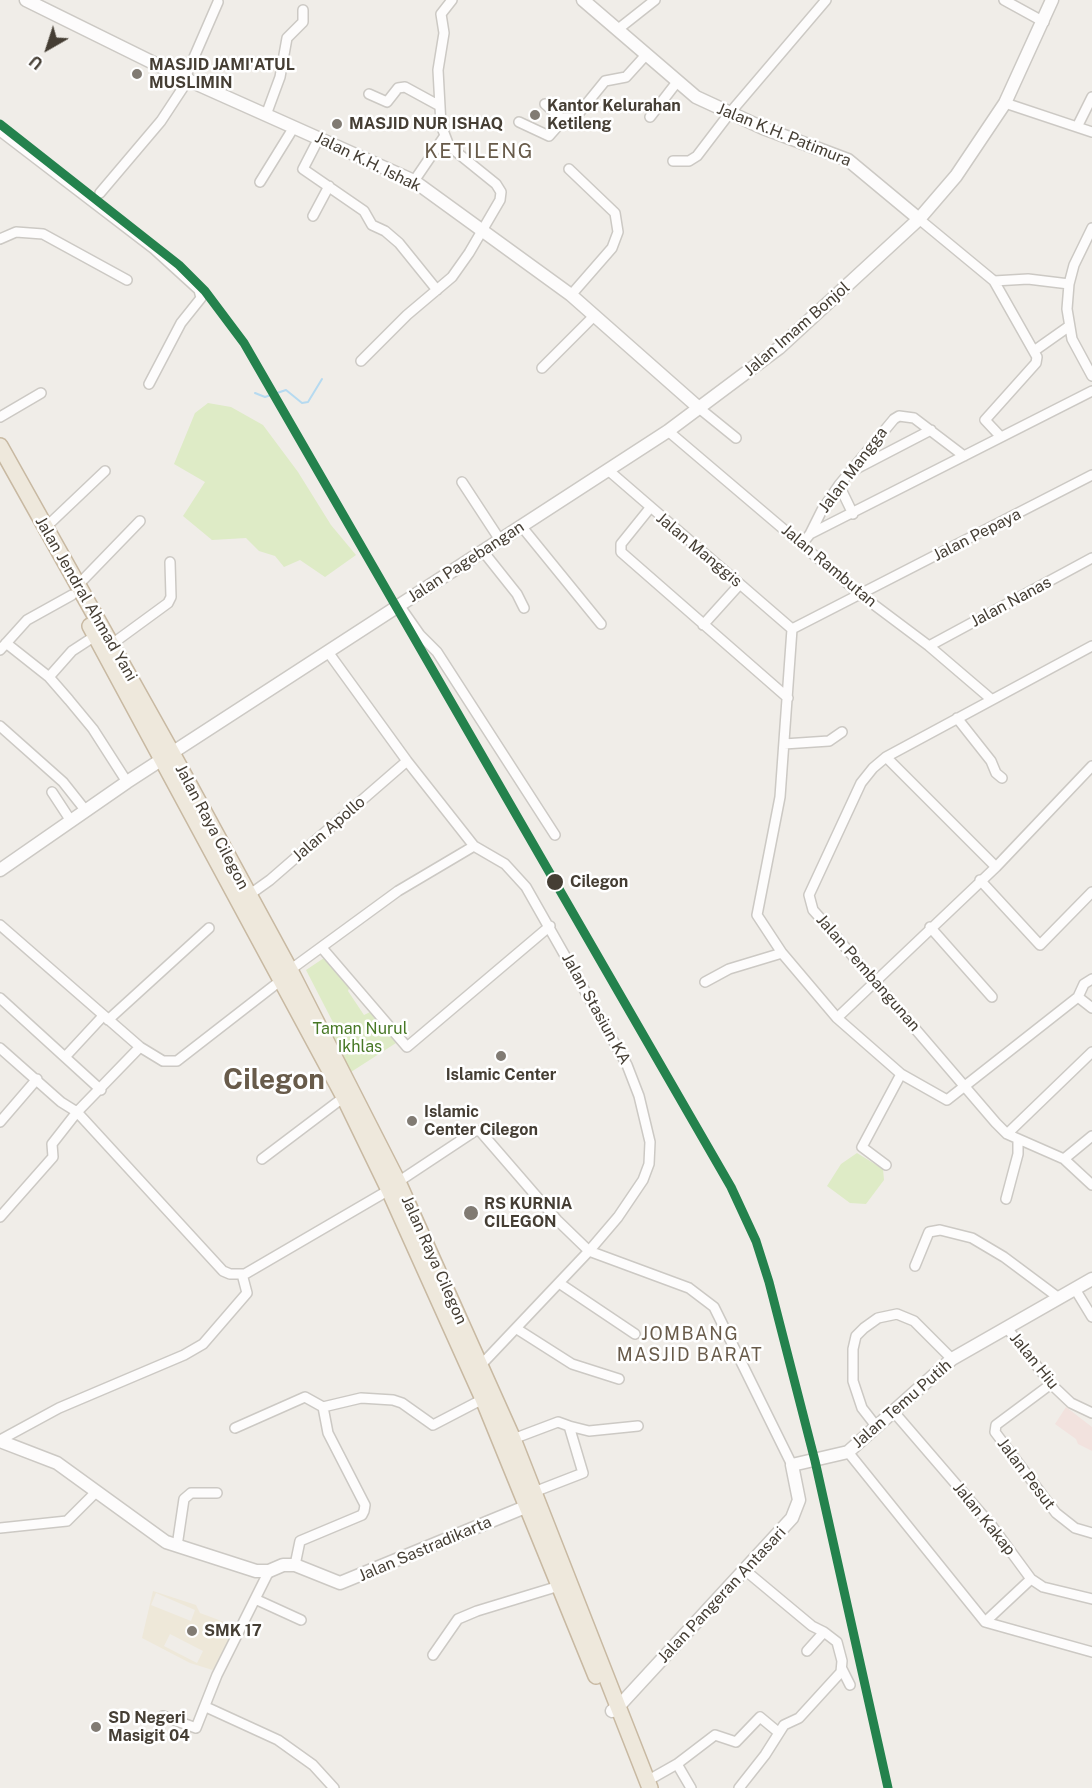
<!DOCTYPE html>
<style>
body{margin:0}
#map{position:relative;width:1092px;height:1788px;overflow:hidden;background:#f0ede8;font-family:"Public Sans",sans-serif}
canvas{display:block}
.north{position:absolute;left:18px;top:18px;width:60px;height:60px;-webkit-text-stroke:4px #fff;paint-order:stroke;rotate:219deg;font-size:16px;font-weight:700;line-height:24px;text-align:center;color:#453e34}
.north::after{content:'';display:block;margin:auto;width:21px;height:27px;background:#453e34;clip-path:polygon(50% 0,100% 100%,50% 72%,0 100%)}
</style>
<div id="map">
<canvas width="1092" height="1788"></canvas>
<div class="north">U</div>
</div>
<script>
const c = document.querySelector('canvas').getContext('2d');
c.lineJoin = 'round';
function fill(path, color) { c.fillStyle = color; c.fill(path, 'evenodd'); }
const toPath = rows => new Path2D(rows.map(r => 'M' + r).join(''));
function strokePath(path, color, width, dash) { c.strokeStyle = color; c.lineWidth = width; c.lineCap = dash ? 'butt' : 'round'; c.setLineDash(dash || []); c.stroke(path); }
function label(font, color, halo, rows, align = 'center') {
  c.font = font + ' "Public Sans",sans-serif'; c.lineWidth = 5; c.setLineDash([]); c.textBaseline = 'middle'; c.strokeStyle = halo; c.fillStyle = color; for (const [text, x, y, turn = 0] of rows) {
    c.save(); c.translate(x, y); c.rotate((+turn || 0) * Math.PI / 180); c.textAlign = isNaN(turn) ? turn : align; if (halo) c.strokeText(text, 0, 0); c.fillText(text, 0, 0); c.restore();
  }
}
fill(toPath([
 [153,1591,196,1605,200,1613,243,1629,219,1672,190,1663,142,1638],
 [156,1593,195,1610,191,1621,151,1605],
 [170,1634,203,1651,197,1663,164,1646]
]), '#eee8d9');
fill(toPath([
 [1066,1407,1092,1427,1092,1451,1078,1444,1076,1439,1055,1424]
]), '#f2e2de');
fill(toPath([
 [208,403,231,407,263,425,298,472,331,525,356,555,325,577,300,560,284,567,275,556,259,551,246,538,212,540,183,516,205,482,174,464,195,413],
 [327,956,350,986,348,991,364,1015,370,1012,396,1043,351,1072,331,1037,338,1032,306,970],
 [857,1153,883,1169,884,1180,866,1204,850,1203,827,1186,841,1164]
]), '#deebc6');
strokePath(toPath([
 [255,393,265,397,286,390,302,403,308,402,322,379]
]), '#b6daf0', 2);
const minor = toPath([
 [1004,0,1044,22],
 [617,30,655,0],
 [185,78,218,2],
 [369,94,387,102,398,88,405,87,438,105],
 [1005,103,1092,132],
 [545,104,561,118,575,118,605,81,626,77,645,56],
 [266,115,280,77,287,38,303,22,303,10],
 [650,117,677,82],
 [519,122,549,136,564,119],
 [1077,127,1092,97],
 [0,131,154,249,199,290,201,298,181,323,149,384],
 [319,138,303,169,364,211,372,225,385,231,399,243,437,290],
 [673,161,689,161,697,156,729,114,826,0],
 [569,169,615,213,618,232,612,248,571,295],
 [414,181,444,137],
 [260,182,294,127],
 [100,193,161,121,188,80],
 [313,216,329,186],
 [919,219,994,281,1037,357,1036,363,985,420,1001,437],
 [1092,228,1074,265,1069,284,1067,309,1072,339,1092,376],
 [0,239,16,232,43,234,127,280],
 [994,281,1028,279,1069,284],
 [1034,351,1068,327],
 [361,361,407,315,452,277,469,253,500,200,501,192,496,184,449,146,441,125,438,70,444,33,441,14,452,0],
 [542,368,595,315],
 [699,408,736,438],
 [0,417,41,393],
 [668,431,861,595,929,646,991,699],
 [608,470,792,629],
 [854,470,931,430],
 [462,482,500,540],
 [839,485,853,514],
 [650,508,621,544,621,552,788,698],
 [522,527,601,624],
 [45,528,105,471],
 [810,534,822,510,839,485,894,419,899,416,914,418,964,456],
 [802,544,810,534,1092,391],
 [482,550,517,594,524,608],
 [78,585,140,521],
 [399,605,420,635,437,652,555,835],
 [703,625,740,584],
 [792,629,780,797,757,915,782,953,837,1018,901,1074,947,1100,1078,997,1084,984,1092,979],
 [792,629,1092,475],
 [6,643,49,677,69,700,93,729,127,782],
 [112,644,168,603,171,597,170,562],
 [929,646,1092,558],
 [1092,646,886,757,873,768,861,783,809,895,813,910,821,919,996,1123,1007,1134,1064,1159,1092,1185],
 [0,650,27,620,72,595],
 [328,652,407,761,474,846],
 [49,677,72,651,95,636],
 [957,718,991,761,996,773,1002,778],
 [0,726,63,782,86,811],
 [784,744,829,741,842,732],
 [886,757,996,867],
 [52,792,71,821],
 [980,880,1040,945,1092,892],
 [249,895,270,880,407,761],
 [0,925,140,1047,163,1061,177,1061,280,981],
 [930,927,992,997],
 [322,948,407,1047,550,926],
 [290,970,398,891,474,846,505,864,526,887,627,1065,639,1096,650,1142,649,1164,643,1180,618,1217,589,1251,481,1365],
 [705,982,729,969,782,953],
 [1078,997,1092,1008],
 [0,998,101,1090],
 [837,1018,996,867,1092,766],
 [108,1020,209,928],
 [140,1047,77,1112,223,1271,230,1274,245,1274,389,1190],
 [0,1048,61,1102,77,1112,52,1144,53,1157,0,1217],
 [65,1057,103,1016],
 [0,1122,37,1079],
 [1007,1134,1092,1052],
 [262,1159,344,1097],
 [1064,1159,1092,1136],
 [886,1165,862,1147,901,1074],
 [398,1182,475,1131,480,1131,557,1220,589,1251,689,1288,714,1307,792,1465],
 [1006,1199,1018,1154,1018,1139],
 [915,1266,929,1232,940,1230,972,1238,1004,1257,1059,1298],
 [559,1283,635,1334],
 [1075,1289,1092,1317],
 [1007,1328,1051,1384,1071,1403,1092,1413],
 [517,1329,572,1364,619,1379],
 [1051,1384,996,1425,995,1432,1056,1513,1075,1528,1092,1533],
 [893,1411,992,1526,1031,1579,1043,1587,1092,1599],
 [876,1426,862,1408,853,1381,853,1349,856,1336,864,1328,878,1318,897,1314,914,1321,952,1359],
 [235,1428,305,1397,323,1407,361,1398,393,1400,402,1403,433,1425,483,1399],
 [513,1439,558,1422,569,1426],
 [0,1440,59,1408,184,1355,203,1344,247,1293,242,1274],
 [848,1452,985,1622,1092,1652],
 [534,1492,583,1473,569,1426,589,1431,638,1426],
 [0,1528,67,1521,96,1492],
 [177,1546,184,1499,191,1493,217,1493],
 [295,1565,300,1541,362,1515,364,1511,365,1505,328,1433,323,1407],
 [746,1571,812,1626,824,1632,807,1651],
 [255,1599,301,1620],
 [985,1622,1031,1579],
 [433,1655,458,1619,477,1611,559,1586],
 [842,1669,850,1685],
 [206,1707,278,1740,313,1765,334,1788],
 [163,1716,196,1728,217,1675,269,1571],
 [677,1764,715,1735,736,1742,760,1717,778,1732],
 [647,1781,677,1764,691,1788],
 [739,1788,765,1755,784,1725,799,1718,841,1672,842,1661,837,1642,824,1632]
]);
const tertiary = toPath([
 [26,0,188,80,414,181,571,295,699,408],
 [583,0,696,97,763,128,848,160,919,219],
 [0,870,127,782,668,431,779,348,919,219,956,176,1005,103,1052,0],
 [0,1441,57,1463,166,1542,256,1571,269,1571,283,1565,295,1565,340,1583,535,1503],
 [612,1711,619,1706,792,1518,799,1500,792,1465,848,1452,952,1359,1092,1279]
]);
const trunk = toPath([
 [0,446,172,753,290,970,398,1182,513,1439,650,1788],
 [90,626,344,1097,389,1190,483,1399,596,1676]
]);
strokePath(minor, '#ccc9c4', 12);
strokePath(tertiary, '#ccc9c4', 15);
strokePath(trunk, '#c8b9a2', 18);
strokePath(minor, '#fdfcfc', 9);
strokePath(tertiary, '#fdfcfc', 12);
strokePath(trunk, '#eee8dc', 15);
strokePath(toPath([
 [0,124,179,265,205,291,244,343,731,1187,756,1241,769,1282,815,1461,888,1788]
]), '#24824d', 9);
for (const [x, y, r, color] of [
 [137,74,6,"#817b73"],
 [535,115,6,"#817b73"],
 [337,124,6,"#817b73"],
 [555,882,9,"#453e34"],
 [501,1056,6,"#817b73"],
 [412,1121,6,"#817b73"],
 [471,1213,8,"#817b73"],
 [192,1631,6,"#817b73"],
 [96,1727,6,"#817b73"]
]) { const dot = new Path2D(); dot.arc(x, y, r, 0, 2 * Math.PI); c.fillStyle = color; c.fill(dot); strokePath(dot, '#fff', 2); }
label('bold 16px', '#453e34', '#fff', [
 ["MASJID JAMI'ATUL",149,65],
 ["MUSLIMIN",149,83],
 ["Kantor Kelurahan",547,106],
 ["Ketileng",547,124],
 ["MASJID NUR ISHAQ",349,124],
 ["Islamic Center",501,1075,"center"],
 ["Islamic",424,1112],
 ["Center Cilegon",424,1130],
 ["RS KURNIA",484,1204],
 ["CILEGON",484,1222],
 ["SMK 17",204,1631],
 ["SD Negeri",108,1718],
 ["Masigit 04",108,1736]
], 'left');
label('16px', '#453e34', '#fff', [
 ["Jalan K.H. Patimura",784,135,22],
 ["Jalan K.H. Ishak",368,162,26],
 ["Jalan Imam Bonjol",797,329,-41],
 ["Jalan Mangga",853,470,-53],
 ["Jalan Pepaya",977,535,-27],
 ["Jalan Manggis",699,550,40],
 ["Jalan Pagebangan",466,562,-33],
 ["Jalan Rambutan",829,566,40],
 ["Jalan Jendral Ahmad Yani",86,599,60],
 ["Jalan Nanas",1011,602,-28],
 ["Jalan Raya Cilegon",212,827,62],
 ["Jalan Apollo",329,829,-41],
 ["Jalan Pembangunan",868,973,49],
 ["Jalan Stasiun KA",596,1009,61],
 ["Jalan Raya Cilegon",434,1260,66],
 ["Jalan Hiu",1034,1361,51],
 ["Jalan Temu Putih",902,1404,-41],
 ["Jalan Pesut",1026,1474,53],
 ["Jalan Kakap",984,1519,51],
 ["Jalan Sastradikarta",425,1549,-23],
 ["Jalan Pangeran Antasari",722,1595,-47]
]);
label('bold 16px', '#453e34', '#fff', [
 ["Cilegon",570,882]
], 'left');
label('16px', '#477825', '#fff', [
 ["Taman Nurul",360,1029],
 ["Ikhlas",360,1047]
]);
c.letterSpacing = '1.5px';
label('18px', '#685b4a', '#fff', [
 ["JOMBANG",690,1334],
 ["MASJID BARAT",690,1355]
]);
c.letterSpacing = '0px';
c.letterSpacing = '1.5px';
label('20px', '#685b4a', '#fff', [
 ["KETILENG",479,152]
]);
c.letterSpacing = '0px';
label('bold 28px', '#685b4a', '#fff', [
 ["Cilegon",274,1080]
]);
</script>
